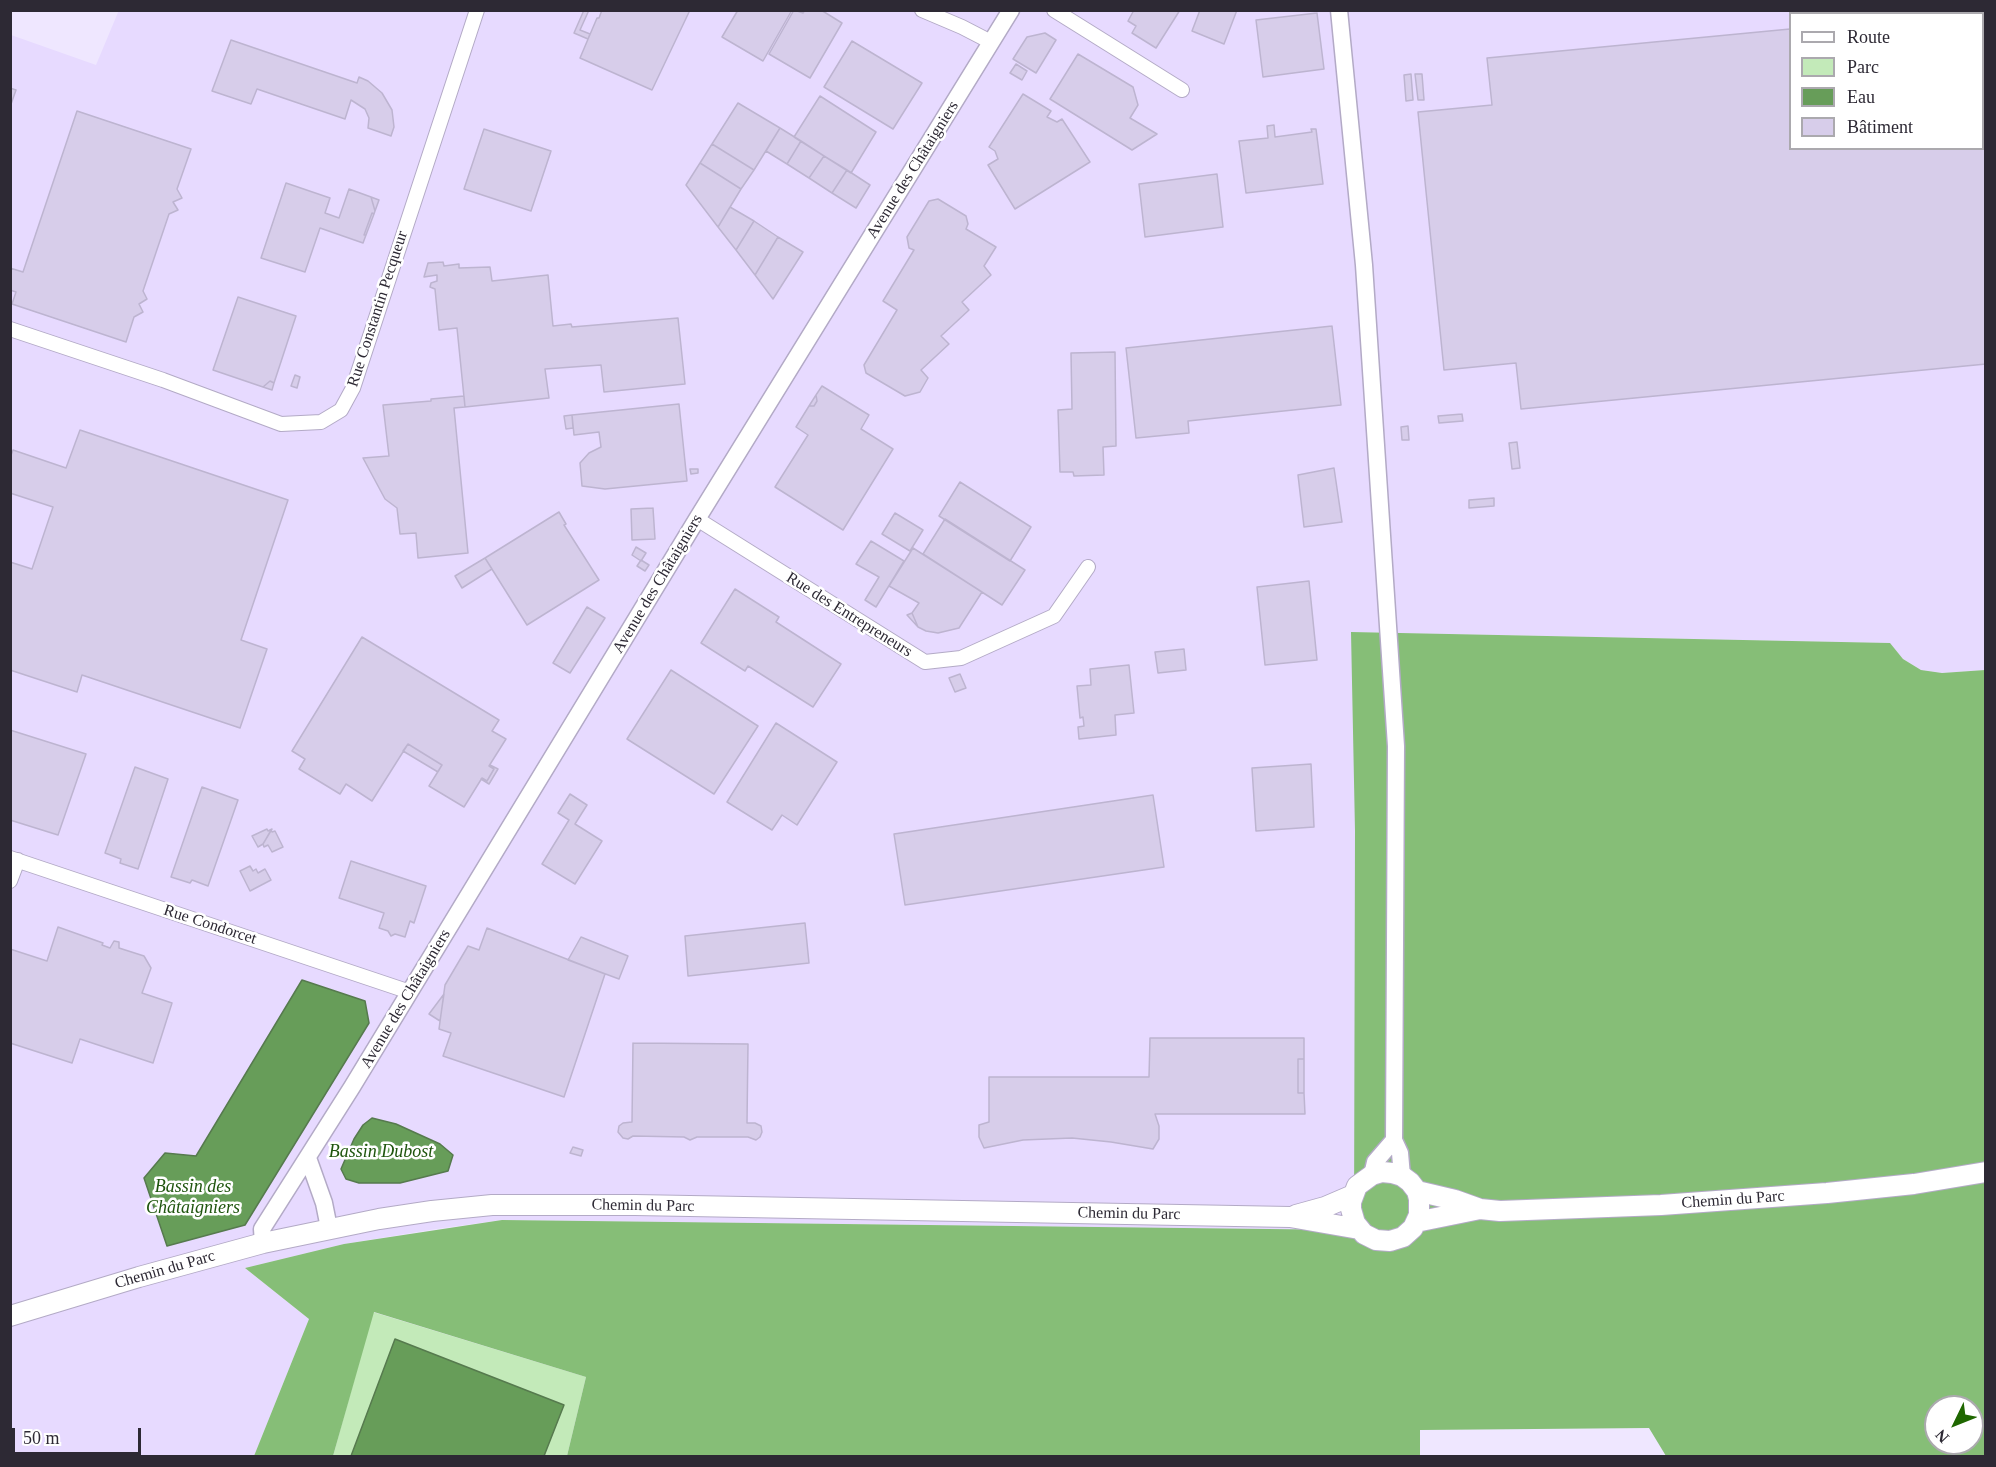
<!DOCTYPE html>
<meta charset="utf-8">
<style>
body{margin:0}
#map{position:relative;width:1996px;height:1467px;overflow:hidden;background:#efe7ff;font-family:Georgia,serif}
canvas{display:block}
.frame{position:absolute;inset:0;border:12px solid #2d2934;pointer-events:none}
.legend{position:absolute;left:1789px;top:12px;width:195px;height:138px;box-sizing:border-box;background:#fff;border:2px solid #aba9ae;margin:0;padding:8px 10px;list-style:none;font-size:18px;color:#2d2934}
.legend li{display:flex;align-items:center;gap:12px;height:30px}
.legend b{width:30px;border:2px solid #aba9ae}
.north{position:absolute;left:1924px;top:1395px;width:60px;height:60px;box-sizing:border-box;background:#fff;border:2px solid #aba9ae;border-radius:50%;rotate:227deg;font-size:16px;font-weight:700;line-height:24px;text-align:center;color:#2d2934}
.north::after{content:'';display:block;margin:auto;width:21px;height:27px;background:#1f6700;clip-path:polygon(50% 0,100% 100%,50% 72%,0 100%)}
.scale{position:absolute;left:12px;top:1428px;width:129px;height:27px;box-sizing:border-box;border:3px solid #2d2934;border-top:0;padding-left:8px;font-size:18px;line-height:21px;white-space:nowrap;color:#2d2934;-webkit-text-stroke:4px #fff;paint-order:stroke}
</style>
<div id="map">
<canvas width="1996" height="1467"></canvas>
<div class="frame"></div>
<ul class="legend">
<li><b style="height:8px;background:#fff"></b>Route</li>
<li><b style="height:16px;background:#c3eab9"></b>Parc</li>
<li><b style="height:16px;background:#679d59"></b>Eau</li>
<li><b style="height:16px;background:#d7cdea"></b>Bâtiment</li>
</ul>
<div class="north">N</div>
<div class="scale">50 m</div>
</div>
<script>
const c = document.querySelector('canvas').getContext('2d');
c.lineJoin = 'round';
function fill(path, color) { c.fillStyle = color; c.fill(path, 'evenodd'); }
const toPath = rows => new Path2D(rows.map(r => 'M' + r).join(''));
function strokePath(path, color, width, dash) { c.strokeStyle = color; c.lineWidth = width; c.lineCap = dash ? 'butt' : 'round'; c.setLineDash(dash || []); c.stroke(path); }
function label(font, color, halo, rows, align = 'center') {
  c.font = font + ' Georgia,serif'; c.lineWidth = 5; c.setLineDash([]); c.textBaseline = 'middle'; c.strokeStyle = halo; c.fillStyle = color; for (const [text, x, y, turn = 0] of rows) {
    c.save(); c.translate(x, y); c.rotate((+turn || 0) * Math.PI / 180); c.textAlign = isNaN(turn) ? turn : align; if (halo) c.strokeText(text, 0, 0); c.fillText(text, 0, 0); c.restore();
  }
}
fill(toPath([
 [119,10,1985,11,1985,670,1942,673,1921,670,1903,659,1889,643,1352,632,1355,799,1355,1230,502,1220,436,1229,344,1244,245,1268,309,1319,254,1456,11,1456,11,35,96,65],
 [1790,14,1982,14,1982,148,1790,148]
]), '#e7daff');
fill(toPath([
 [373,1312,586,1377,567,1456,333,1456]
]), '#c3eab9');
fill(toPath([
 [1351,632,1890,643,1903,659,1921,670,1942,673,1985,670,1985,1456,1666,1456,1649,1428,1420,1430,1420,1456,567,1456,586,1377,374,1312,333,1456,254,1456,309,1319,245,1268,344,1244,502,1220,1354,1230,1355,831],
 [1936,1407,1972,1407,1972,1443,1936,1443]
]), '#86be77');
const water = toPath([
 [302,980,365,1001,369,1023,245,1225,167,1246,144,1178,165,1153,196,1156,302,980],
 [372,1118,396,1124,440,1144,453,1155,448,1171,400,1183,359,1183,346,1179,341,1169,354,1139,363,1125,372,1118],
 [395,1339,564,1405,544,1456,351,1456,395,1339]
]);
fill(water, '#679d59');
strokePath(water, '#567a4e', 1.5);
const building = toPath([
 [584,10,589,10,580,30,590,34,588,39,574,33,584,10],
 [602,10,690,10,652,90,580,58,597,18,599,18,602,10],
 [738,10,792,10,763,61,722,37,738,10],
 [794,10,803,13,805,10,821,10,842,23,810,78,769,54,794,10],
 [1134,10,1180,10,1156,48,1132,33,1136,26,1128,21,1134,10],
 [1200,10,1237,10,1224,44,1192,31,1200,10],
 [1986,10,1986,364,1521,409,1516,363,1444,370,1418,112,1492,105,1487,58,1790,29,1790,148,1982,148,1982,14,1947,14,1986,10],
 [1317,13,1324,69,1263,77,1256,20,1317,13],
 [1045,33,1056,40,1036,73,1013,59,1027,37,1045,33],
 [231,40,357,83,359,77,368,81,382,93,392,110,394,127,391,136,368,128,369,118,365,109,351,100,345,119,257,89,251,104,212,91,231,40],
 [852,41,922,83,893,129,824,87,852,41],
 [1078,54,1133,87,1138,105,1130,118,1157,134,1132,150,1050,99,1078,54],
 [1016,64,1027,71,1022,80,1010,73,1016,64],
 [1411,74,1413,100,1406,101,1404,75,1411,74],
 [1415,74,1422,74,1424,100,1418,100,1415,74],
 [10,88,16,90,10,107,10,88],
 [1023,94,1051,111,1047,117,1057,122,1062,119,1090,162,1015,209,988,165,998,159,995,151,989,147,1023,94],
 [820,96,876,132,851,173,794,137,820,96],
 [738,103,780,128,754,170,712,144,738,103],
 [77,111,191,149,177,189,182,198,173,202,178,210,169,214,143,291,147,299,139,304,143,312,134,317,126,342,12,304,16,292,10,290,10,268,23,272,77,111],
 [1274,125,1275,137,1312,132,1311,129,1316,129,1323,184,1246,193,1239,141,1268,138,1267,126,1274,125],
 [780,128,801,141,787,164,766,151,780,128],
 [484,129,551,151,531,211,464,189,484,129],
 [801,141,824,156,809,178,787,164,801,141],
 [712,144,754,170,741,189,700,163,712,144],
 [824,156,847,170,832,193,809,178,824,156],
 [700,163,741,189,718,227,686,185,700,163],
 [847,170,870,185,856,208,832,193,847,170],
 [1217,174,1223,227,1145,237,1139,184,1217,174],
 [286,183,330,198,325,213,339,218,349,189,371,197,375,211,374,214,372,213,364,235,366,235,363,243,320,228,305,272,261,258,286,183],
 [371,197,379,200,375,211,371,197],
 [938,199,966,216,968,224,966,229,996,247,984,266,991,275,962,302,969,310,941,336,949,344,921,370,928,378,920,392,905,396,866,373,864,365,897,310,883,301,914,250,909,248,907,237,929,201,938,199],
 [730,207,754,221,736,250,718,227,730,207],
 [372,213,374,214,366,235,364,235,372,213],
 [754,221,778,237,755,275,736,250,754,221],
 [778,237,803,252,773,299,755,275,778,237],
 [443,262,444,266,459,264,459,268,490,267,492,281,548,275,553,326,571,324,572,327,678,318,685,384,604,392,601,365,545,369,549,398,465,407,457,328,439,330,435,289,430,287,431,283,437,281,437,275,424,277,428,263,443,262],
 [238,297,296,316,274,383,270,381,263,387,213,370,238,297],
 [1332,326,1341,405,1188,421,1189,433,1136,438,1126,348,1332,326],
 [1115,352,1116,446,1103,447,1104,475,1074,476,1073,472,1060,472,1058,410,1072,409,1071,353,1115,352],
 [295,375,300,377,297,388,291,386,295,375],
 [270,381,274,383,272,390,263,387,270,381],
 [822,386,869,415,861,429,893,449,843,530,775,487,808,435,796,427,809,406,814,406,817,401,816,395,822,386],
 [816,395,817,401,814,406,809,406,816,395],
 [464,396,465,407,454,408,468,553,418,558,416,533,400,534,397,508,385,499,363,458,389,456,383,405,431,401,431,399,464,396],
 [679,404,687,481,605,489,582,486,580,463,589,453,601,447,599,432,574,435,572,415,679,404],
 [1462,414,1463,421,1439,423,1438,416,1462,414],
 [572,415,573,428,566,429,564,416,572,415],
 [1408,426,1409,440,1402,440,1401,427,1408,426],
 [80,430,288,500,241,640,267,649,240,728,82,675,77,692,10,670,10,562,32,569,53,507,10,493,10,458,13,450,66,468,80,430],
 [1517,442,1520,468,1512,469,1509,443,1517,442],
 [1334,468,1342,522,1304,527,1298,475,1334,468],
 [690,469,698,469,698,473,691,474,690,469],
 [960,482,1031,527,1010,561,939,516,960,482],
 [1494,498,1494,506,1469,508,1469,500,1494,498],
 [653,508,655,539,632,540,631,509,653,508],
 [559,512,566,524,564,525,599,580,527,625,485,558,559,512],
 [895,513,923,530,910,551,882,534,895,513],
 [945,519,1025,570,1002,605,923,554,945,519],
 [871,541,904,561,876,607,865,600,879,577,856,564,871,541],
 [636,547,646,553,641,561,632,555,636,547],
 [913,548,982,592,959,628,938,633,926,631,918,627,912,613,919,603,889,586,913,548],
 [485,558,492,569,462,588,455,576,485,558],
 [641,560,649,565,645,571,637,566,641,560],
 [1309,581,1317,660,1265,665,1257,587,1309,581],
 [735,589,779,617,776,622,841,664,813,707,748,666,745,671,701,643,735,589],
 [587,607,605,618,570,673,553,663,587,607],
 [912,613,918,627,907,615,912,613],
 [362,637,499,720,492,731,506,739,489,766,494,769,487,781,482,778,464,807,429,786,442,765,408,744,372,801,346,784,340,794,299,769,305,759,292,751,362,637],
 [1184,649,1186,670,1158,673,1155,652,1184,649],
 [1129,665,1134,713,1115,715,1116,735,1079,739,1078,727,1084,726,1083,717,1080,718,1077,686,1091,685,1090,669,1129,665],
 [671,670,758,726,714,794,627,739,671,670],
 [960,674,966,688,955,692,949,678,960,674],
 [776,723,837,762,797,825,782,815,772,830,727,802,776,723],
 [10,730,86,754,58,835,10,820,10,730],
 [408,744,442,765,438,772,403,751,408,744],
 [1311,764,1314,827,1256,831,1252,768,1311,764],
 [490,765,498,769,489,784,481,779,482,778,487,781,494,769,490,765],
 [135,767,168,779,138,869,120,863,121,859,105,853,135,767],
 [202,787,238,800,208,886,192,880,190,883,171,877,202,787],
 [570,794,587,805,575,824,602,841,575,884,542,864,569,820,558,813,570,794],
 [1153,795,1164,867,905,905,894,834,1153,795],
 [267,829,268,831,272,829,263,844,258,847,252,836,267,829],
 [271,830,272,832,275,831,283,847,272,852,268,845,264,847,263,844,271,830],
 [351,861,426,886,414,923,410,921,405,937,395,934,391,936,388,931,379,928,384,913,339,898,351,861],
 [250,866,253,871,256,869,258,873,265,869,271,880,250,891,240,871,250,866],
 [805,923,809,963,688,976,685,936,805,923],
 [58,927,103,943,102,945,110,948,114,941,119,942,119,948,144,956,151,968,142,993,172,1003,153,1063,80,1039,72,1063,10,1043,10,949,47,961,58,927],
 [487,928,605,974,564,1097,443,1056,451,1033,439,1029,445,985,468,946,479,950,487,928],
 [581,937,628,956,619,979,568,960,581,937],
 [444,994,440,1021,429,1014,444,994],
 [1150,1038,1304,1038,1304,1059,1298,1059,1298,1093,1304,1093,1305,1114,1155,1114,1159,1126,1159,1139,1153,1149,1111,1142,1072,1138,1023,1140,984,1148,979,1137,979,1125,989,1122,989,1077,1149,1077,1150,1038],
 [633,1043,748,1044,747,1123,755,1123,761,1126,762,1132,760,1137,756,1140,748,1137,697,1137,690,1140,684,1137,633,1136,628,1139,623,1138,618,1132,619,1126,623,1123,632,1122,633,1043],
 [1298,1059,1304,1059,1304,1093,1298,1093,1298,1059],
 [573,1147,583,1150,581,1156,570,1153,573,1147]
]);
fill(building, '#d7cdea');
strokePath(building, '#bdb4d0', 1.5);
const minor = toPath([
 [922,10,962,27,991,42],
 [1054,10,1182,90],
 [10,329,163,380,281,424,321,422,341,410,353,388,477,10],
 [697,519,925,662,961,658,1054,616,1088,567],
 [10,858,410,992],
 [10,881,18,860]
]);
const tertiary = toPath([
 [1339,10,1364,265,1396,746,1394,1140,1400,1153,1402,1176],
 [308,1158,324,1203,329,1228],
 [1372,1175,1375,1162,1394,1140],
 [263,1243,262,1229,352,1087,697,519,1011,10]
]);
const secondary = toPath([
 [1417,1191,1419,1199,1419,1215,1413,1228,1403,1237,1390,1241,1376,1240,1364,1234,1355,1223,1351,1209,1351,1202,1357,1186,1372,1175,1382,1172,1392,1173,1402,1176,1410,1182,1417,1191,1455,1200,1480,1209,1500,1211,1661,1205,1827,1193,1914,1184,1986,1172],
 [1296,1215,1325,1207,1353,1195],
 [1416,1222,1480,1209],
 [10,1316,139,1277,263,1243,379,1219,432,1211,492,1205,635,1205,1290,1217,1359,1229]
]);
strokePath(minor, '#b3aac6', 16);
strokePath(tertiary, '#b3aac6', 19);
strokePath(secondary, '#b3aac6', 22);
strokePath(minor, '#fff', 14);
strokePath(tertiary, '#fff', 16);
strokePath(secondary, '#fff', 20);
label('16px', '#2d2934', '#fff', [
 ["Avenue des Châtaigniers",913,170,-58],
 ["Rue Constantin Pecqueur",378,309,-72],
 ["Avenue des Châtaigniers",658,584,-59],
 ["Rue des Entrepreneurs",849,615,32],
 ["Rue Condorcet",210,925,18],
 ["Avenue des Châtaigniers",406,999,-59],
 ["Chemin du Parc",1733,1200,-4],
 ["Chemin du Parc",643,1206,1],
 ["Chemin du Parc",1129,1214,1],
 ["Chemin du Parc",165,1270,-16]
]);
label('italic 18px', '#1f550e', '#fff', [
 ["Bassin Dubost",381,1152],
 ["Bassin des",193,1187],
 ["Châtaigniers",193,1208]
]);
</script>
